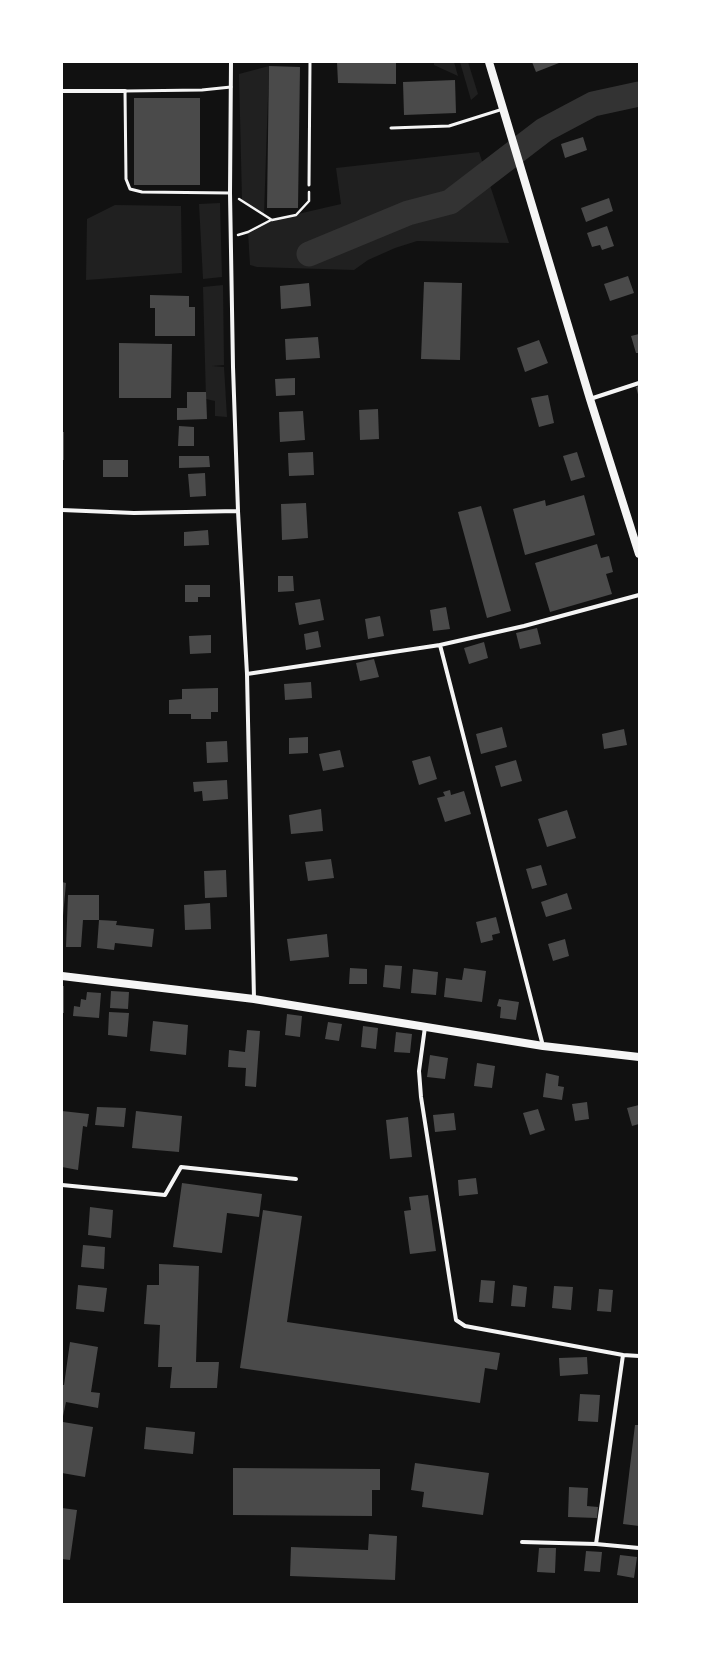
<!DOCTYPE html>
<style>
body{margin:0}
#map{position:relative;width:701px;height:1666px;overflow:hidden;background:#111;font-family:"Golos Text",sans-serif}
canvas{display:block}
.frame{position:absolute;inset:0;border:63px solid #fff;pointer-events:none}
</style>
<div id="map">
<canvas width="701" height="1666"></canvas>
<div class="frame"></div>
</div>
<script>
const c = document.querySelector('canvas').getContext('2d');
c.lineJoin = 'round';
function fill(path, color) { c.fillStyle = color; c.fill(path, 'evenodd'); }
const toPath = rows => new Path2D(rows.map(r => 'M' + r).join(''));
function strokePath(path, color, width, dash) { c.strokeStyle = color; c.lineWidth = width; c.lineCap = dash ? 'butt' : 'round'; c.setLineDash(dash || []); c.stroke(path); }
fill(toPath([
 [434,62,454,62,458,76,434,65],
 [460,62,468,62,478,94,471,100],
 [269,66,264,215,242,200,239,74],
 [479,152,509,243,417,241,395,248,368,260,354,270,257,267,250,265,248,232,272,220,341,204,336,168],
 [220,203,222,277,203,279,199,204],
 [115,205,181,206,182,273,86,280,87,219],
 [223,285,224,365,212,366,224,367,227,417,215,416,215,401,206,399,203,287]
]), '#202020');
strokePath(toPath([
 [309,254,408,213,450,202,544,130,593,104,639,94]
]), '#333', 25);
fill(toPath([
 [337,62,396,62,396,84,338,83],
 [532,62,558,62,559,63,536,72],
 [269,66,300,67,298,208,267,208],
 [455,80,456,113,404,115,403,82],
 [134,98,200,98,200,185,134,185],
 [583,137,587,150,565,158,561,144],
 [609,198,613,211,586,222,581,208],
 [607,226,614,246,602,250,600,245,592,247,587,233],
 [628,276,634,293,610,301,604,284],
 [424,282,462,283,460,360,421,359],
 [309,283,311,306,281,309,280,286],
 [150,295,189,296,189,307,195,307,195,336,155,336,155,308,150,308],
 [639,334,639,353,636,353,631,336],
 [318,337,320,358,286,360,285,339],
 [539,340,548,363,525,372,517,348],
 [119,343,172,344,171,398,119,398],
 [295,378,295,395,276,396,275,379],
 [639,386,639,398,636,387],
 [187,392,206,392,207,419,177,420,177,408,187,408],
 [548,395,554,423,539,427,531,398],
 [378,409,379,439,360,440,359,410],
 [303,411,305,440,280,442,279,412],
 [179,426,194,427,194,446,178,446],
 [62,432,64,432,64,460,62,460],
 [313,452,314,475,289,476,288,453],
 [577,452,585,477,571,481,563,456],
 [179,456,209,456,210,467,179,468],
 [103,460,128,460,128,477,103,477],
 [205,473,206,496,190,497,188,474],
 [584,495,595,535,525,555,513,509,545,500,546,506],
 [306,503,308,538,282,540,281,504],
 [481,506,511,611,487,618,458,512],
 [208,530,209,545,184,546,184,532],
 [597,544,601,558,609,556,613,572,606,574,612,594,550,612,535,563],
 [278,576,293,576,294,591,278,592],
 [185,585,210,585,210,597,198,597,198,602,185,602],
 [320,599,324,620,299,625,295,603],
 [446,607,450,629,433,631,430,610],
 [380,616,384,636,368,639,365,619],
 [537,628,541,644,520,649,516,633],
 [318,631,321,647,306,650,304,634],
 [211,635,211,653,190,654,189,636],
 [484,642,488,658,469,664,464,648],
 [374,659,379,677,360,681,356,663],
 [311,682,312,698,285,700,284,684],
 [218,688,218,712,211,712,211,719,191,719,191,714,169,714,169,700,182,699,182,689],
 [502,727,507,747,481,754,476,734],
 [624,729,627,745,604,749,602,734],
 [308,737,308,753,289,754,289,738],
 [227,741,228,762,207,763,206,742],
 [340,750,344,767,323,771,319,754],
 [430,756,437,779,419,785,412,761],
 [516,760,522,781,501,787,495,766],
 [227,780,228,799,203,801,202,791,194,792,193,782],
 [450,790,451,795,464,791,471,814,445,822,437,798,445,796,443,792],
 [321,809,323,831,291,834,289,815],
 [567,810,576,838,547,847,538,819],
 [331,859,334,878,308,881,305,862],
 [541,865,547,885,532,889,526,869],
 [226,870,227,897,205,898,204,871],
 [62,882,66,883,63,916,62,916],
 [567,893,572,909,546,917,541,902],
 [68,895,99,895,99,920,83,920,81,947,66,947],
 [210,903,211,929,185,930,184,905],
 [496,917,500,933,492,935,493,940,481,943,476,922],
 [99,920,117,921,116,925,154,929,152,947,115,943,114,950,97,948],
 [327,934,329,957,290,961,287,939],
 [565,939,569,956,553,961,548,944],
 [385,965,402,966,400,989,383,987],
 [350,968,367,969,367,984,349,984],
 [464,968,486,971,482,1002,444,997,446,978,462,980],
 [413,969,438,972,436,995,411,993],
 [62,986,64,986,64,1013,62,1013],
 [111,991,129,992,128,1009,110,1008],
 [87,992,101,993,99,1018,73,1016,74,1006,80,1007,81,999,86,1000],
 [499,999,519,1002,516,1020,500,1018,501,1007,497,1006],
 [109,1012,129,1013,127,1037,108,1035],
 [287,1014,302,1016,300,1037,285,1035],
 [153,1021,188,1025,186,1055,150,1051],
 [328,1022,342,1024,339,1041,325,1039],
 [363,1026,378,1028,376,1049,361,1047],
 [247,1030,260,1031,256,1087,245,1086,246,1068,228,1067,229,1050,245,1052],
 [396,1032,412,1034,410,1053,394,1052],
 [430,1055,448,1058,445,1079,427,1077],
 [477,1063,495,1066,492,1088,474,1086],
 [546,1073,559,1076,558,1086,564,1087,562,1100,543,1097],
 [587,1102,589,1119,575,1121,572,1104],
 [639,1105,639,1124,632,1126,627,1108],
 [97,1107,126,1108,124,1127,95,1125],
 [538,1109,545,1130,530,1135,523,1113],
 [62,1111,89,1114,87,1127,83,1126,78,1170,62,1167],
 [136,1111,182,1116,179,1152,132,1148],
 [454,1113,456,1130,435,1132,433,1115],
 [408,1117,412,1157,390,1159,386,1120],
 [476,1178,478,1194,459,1196,458,1180],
 [182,1183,262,1194,259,1217,227,1213,222,1253,173,1247],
 [428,1195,436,1251,410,1254,404,1211,411,1210,409,1197],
 [90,1207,113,1210,111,1238,88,1235],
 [263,1210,302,1216,287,1322,500,1353,497,1370,485,1368,480,1403,240,1368],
 [83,1245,105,1247,104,1269,81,1267],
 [159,1264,199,1266,196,1362,219,1362,217,1388,170,1388,172,1367,158,1367,160,1325,144,1324,147,1285,159,1285],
 [481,1280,495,1281,493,1303,479,1302],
 [78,1285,107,1288,104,1312,76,1309],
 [513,1285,527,1287,525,1307,511,1306],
 [554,1286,573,1287,571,1310,552,1308],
 [599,1289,613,1290,611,1312,597,1311],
 [70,1342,98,1347,91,1392,100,1393,98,1408,66,1402,62,1421,62,1385,64,1385],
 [587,1357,588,1374,560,1376,559,1358],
 [580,1394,600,1395,598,1422,578,1421],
 [63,1422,93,1427,85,1477,62,1473],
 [635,1425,639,1425,639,1526,623,1524],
 [146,1427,195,1432,193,1454,144,1449],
 [415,1463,489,1473,483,1515,422,1507,424,1492,411,1490],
 [233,1468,380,1469,380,1490,372,1490,372,1516,233,1515],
 [569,1487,588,1488,587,1506,598,1507,597,1518,568,1517],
 [62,1508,77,1510,70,1560,62,1559],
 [369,1534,397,1536,395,1580,290,1576,291,1547,368,1550],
 [539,1548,556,1548,555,1573,537,1572],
 [586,1551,602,1552,600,1572,584,1571],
 [620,1555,637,1557,634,1578,617,1575]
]), '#4a4a4a');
strokePath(toPath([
 [239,199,272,220,296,215,309,201,309,192],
 [238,235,248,232,271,220]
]), '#f5f5f5', 2.5);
strokePath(toPath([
 [391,128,449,126,503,109],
 [309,185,310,62],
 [230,193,142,192,130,189,126,179,125,91,202,90,231,87]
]), '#f5f5f5', 3);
strokePath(toPath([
 [231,62,230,193,233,367,238,511,247,674,254,999],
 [62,91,125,91],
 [590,399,639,383],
 [62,510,134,513,238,511],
 [440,645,543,1046],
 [247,674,440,645,524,626,639,595],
 [425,1027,419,1071,421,1097,456,1320,465,1326,623,1355,596,1544,639,1548],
 [62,1185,165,1195,181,1167,296,1179],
 [623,1355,639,1356],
 [522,1542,596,1544]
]), '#f5f5f5', 4);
strokePath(toPath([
 [489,62,590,399,639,554],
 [62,976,254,999,543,1046,639,1057]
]), '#f5f5f5', 8);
</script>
